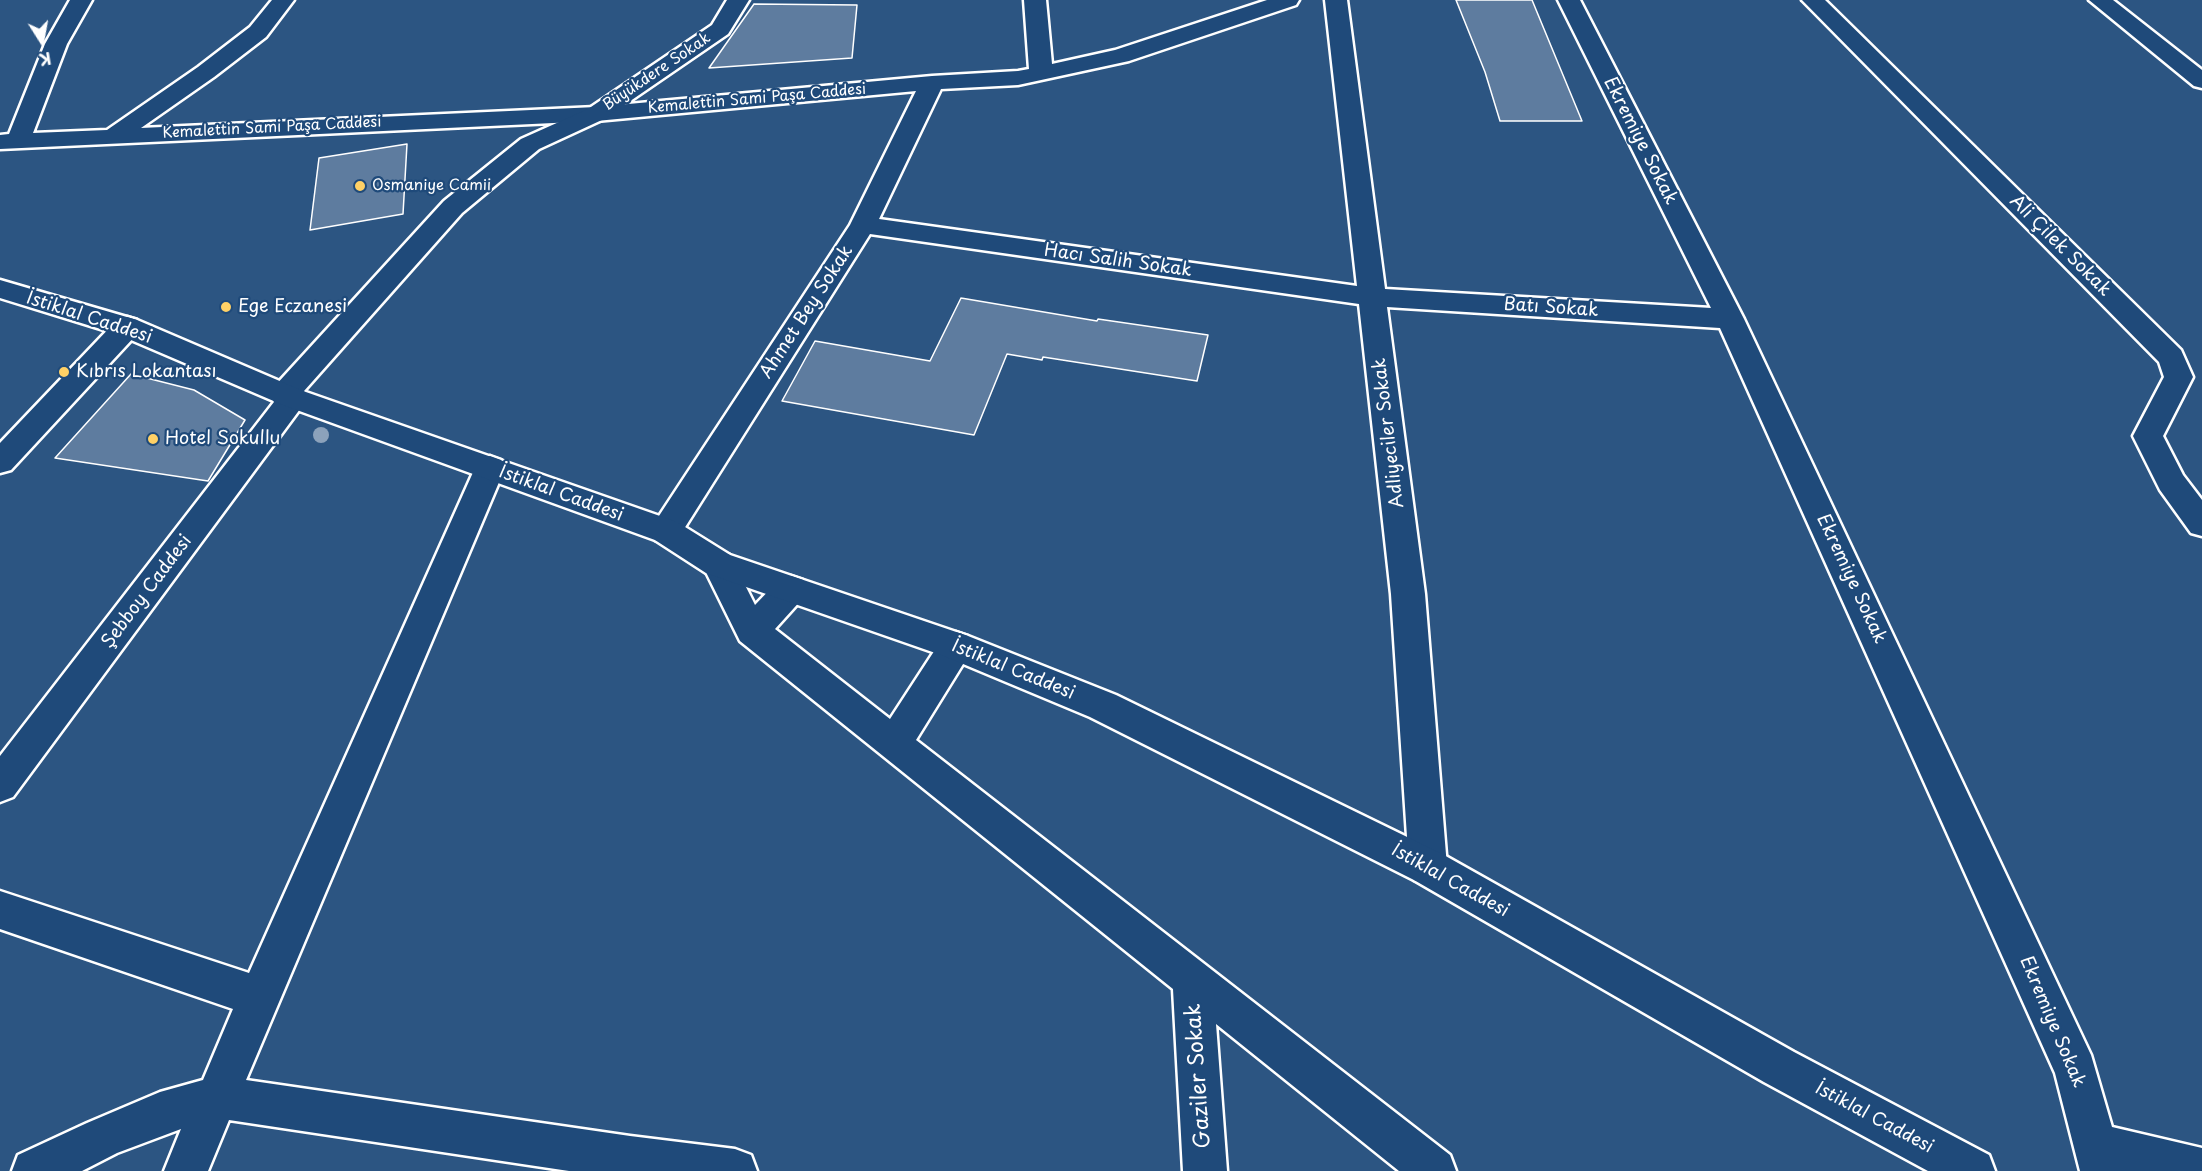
<!DOCTYPE html>
<meta charset="utf-8">
<style>
body{margin:0}
#map{position:relative;width:2202px;height:1171px;overflow:hidden;background:#2c5582;font-family:"Playpen Sans",sans-serif}
canvas{display:block}
.north{position:absolute;left:12px;top:12px;width:60px;height:60px;-webkit-text-stroke:4px #1f4a7a;paint-order:stroke;rotate:169deg;font-size:16px;font-weight:700;line-height:24px;text-align:center;color:#fff}
.north::after{content:'';display:block;margin:auto;width:21px;height:27px;background:#fff;clip-path:polygon(50% 0,100% 100%,50% 72%,0 100%)}
</style>
<div id="map">
<canvas width="2202" height="1171"></canvas>
<div class="north">K</div>
</div>
<script>
const c = document.querySelector('canvas').getContext('2d');
c.lineJoin = 'round';
function fill(path, color) { c.fillStyle = color; c.fill(path, 'evenodd'); }
const toPath = rows => new Path2D(rows.map(r => 'M' + r).join(''));
function strokePath(path, color, width, dash) { c.strokeStyle = color; c.lineWidth = width; c.lineCap = dash ? 'butt' : 'round'; c.setLineDash(dash || []); c.stroke(path); }
function label(font, color, halo, rows, align = 'center') {
  c.font = font + ' "Playpen Sans",sans-serif'; c.lineWidth = 4.5; c.setLineDash([]); c.textBaseline = 'middle'; c.strokeStyle = halo; c.fillStyle = color; for (const [text, x, y, turn = 0] of rows) {
    c.save(); c.translate(x, y); c.rotate((+turn || 0) * Math.PI / 180); c.textAlign = isNaN(turn) ? turn : align; if (halo) c.strokeText(text, 0, 0); c.fillText(text, 0, 0); c.restore();
  }
}
const building = toPath([
 [1456,0,1532,0,1582,121,1500,121,1485,72,1456,0],
 [754,4,857,5,852,58,709,68,754,4],
 [407,144,403,214,310,230,319,158,407,144],
 [961,298,1097,321,1098,319,1208,335,1197,381,1043,357,1042,360,1007,354,974,435,782,401,815,341,930,361,961,298],
 [131,374,194,390,245,420,208,481,55,458,131,374]
]);
fill(building, '#5e7c9f');
strokePath(building, '#fff', 1.5);
const minor = toPath([
 [70,0,92,0,67,44,33,133,107,130,198,67,250,27,272,0,294,0,266,37,214,77,141,128,596,107,932,76,1018,71,1029,69,1024,0,1046,0,1052,64,1115,50,1267,0,1299,0,1296,5,1129,61,1018,85,941,89,879,219,1357,286,1325,0,1347,0,1385,289,1711,308,1558,0,1580,0,1744,319,2091,1055,2112,1127,2202,1148,2202,1171,2080,1171,2055,1073,1720,328,1387,307,1425,594,1447,867,1442,880,1428,885,1414,880,1409,867,1391,594,1359,304,870,234,677,540,666,543,655,540,650,531,655,522,850,225,916,91,596,121,0,149,0,135,9,134,45,44,70,0],
 [1802,0,1825,0,2181,350,2193,377,2163,436,2183,475,2202,500,2202,536,2191,533,2160,490,2133,436,2164,377,2159,362,1802,0],
 [2089,0,2113,0,2202,70,2202,88,2194,86,2089,0],
 [127,317,137,320,141,327,137,334,11,470,0,473,0,443,117,320,127,317],
 [490,456,501,460,505,468,246,1080,630,1136,735,1149,751,1155,757,1171,569,1171,229,1120,208,1171,164,1171,181,1129,117,1153,82,1171,12,1171,18,1155,87,1123,160,1092,203,1080,233,1009,0,929,0,891,249,973,475,468,479,460,490,456],
 [718,551,730,555,755,605,779,580,791,576,803,580,808,589,803,598,775,629,890,719,944,636,956,632,968,636,973,646,968,656,916,740,1450,1155,1456,1171,1399,1171,1216,1024,1227,1171,1183,1171,1173,989,740,641,702,564,706,555,718,551]
]);
const tertiary = toPath([
 [727,0,749,0,728,34,604,119,539,149,462,213,304,391,308,398,303,405,13,797,0,802,0,756,274,402,269,394,274,387,444,201,521,139,588,109,712,25,727,0]
]);
const secondary = toPath([
 [0,280,137,320,303,391,677,522,730,555,968,636,1116,695,1442,854,1794,1052,1989,1155,1995,1171,1928,1171,1764,1082,1414,880,1090,717,944,656,706,573,655,540,283,405,117,334,0,298,0,280]
]);
strokePath(minor, '#fff', 5);
strokePath(tertiary, '#fff', 5);
strokePath(secondary, '#fff', 5);
fill(minor, '#1f4a7a');
fill(tertiary, '#1f4a7a');
fill(secondary, '#1f4a7a');
c.fillStyle = '#8ca2bb';
for (const [x, y] of [
 [321,435]
]) { c.beginPath(); c.arc(x, y, 8, 0, 2 * Math.PI); c.fill(); }
for (const [x, y, r, color] of [
 [360,186,6,"#ffd166"],
 [226,307,6,"#ffd166"],
 [64,372,6,"#ffd166"],
 [153,439,6,"#ffd166"]
]) { const dot = new Path2D(); dot.arc(x, y, r, 0, 2 * Math.PI); c.fillStyle = color; c.fill(dot); strokePath(dot, '#1f4a7a', 2); }
label('15px', '#fff', '#1f4a7a', [
 ["Büyükdere Sokak",657,72,-34],
 ["Kemalettin Sami Paşa Caddesi",757,99,-5],
 ["Kemalettin Sami Paşa Caddesi",272,128,-3]
]);
label('15px', '#fff', '#1f4a7a', [
 ["Osmaniye Camii",372,186]
], 'left');
label('18px', '#fff', '#1f4a7a', [
 ["Ekremiye Sokak",1640,141,63],
 ["Ali Çilek Sokak",2060,246,45],
 ["Hacı Salih Sokak",1118,261,8],
 ["Batı Sokak",1551,308,4],
 ["Ahmet Bey Sokak",807,312,-57],
 ["İstiklal Caddesi",89,318,18],
 ["Adliyeciler Sokak",1389,433,-97],
 ["İstiklal Caddesi",561,494,20],
 ["Ekremiye Sokak",1851,579,65],
 ["Şebboy Caddesi",147,592,-53],
 ["İstiklal Caddesi",1013,670,22],
 ["İstiklal Caddesi",1450,881,29],
 ["Ekremiye Sokak",2052,1022,67],
 ["İstiklal Caddesi",1874,1118,28]
]);
label('18px', '#fff', '#1f4a7a', [
 ["Ege Eczanesi",238,307],
 ["Kıbrıs Lokantası",76,372],
 ["Hotel Sokullu",165,439]
], 'left');
label('21px', '#fff', '#1f4a7a', [
 ["Gaziler Sokak",1199,1076,-94]
]);
</script>
